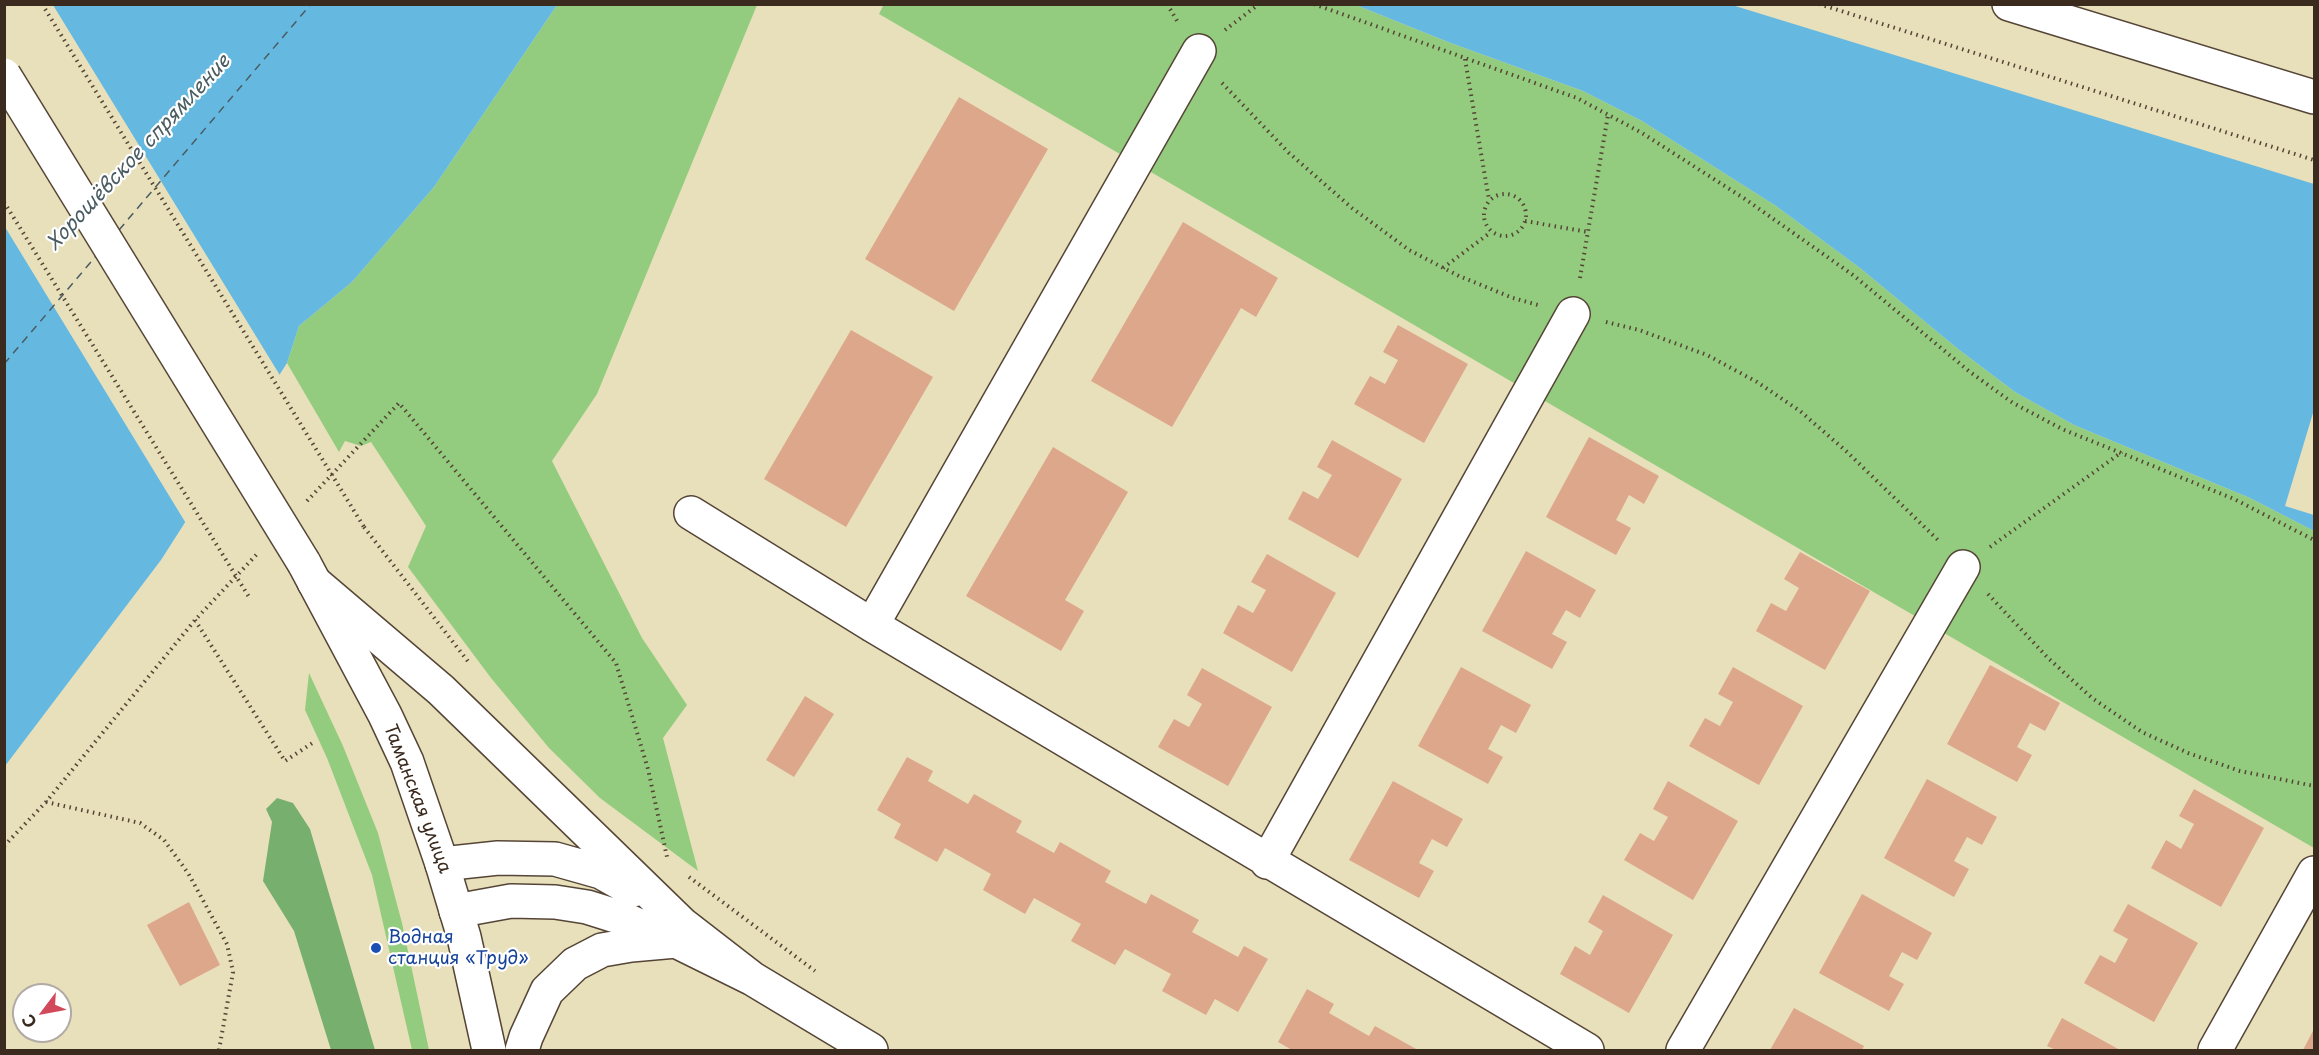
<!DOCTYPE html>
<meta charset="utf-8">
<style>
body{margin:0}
#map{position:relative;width:2319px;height:1055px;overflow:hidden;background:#e8e0bb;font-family:"Playpen Sans",sans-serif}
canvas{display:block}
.frame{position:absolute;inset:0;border:6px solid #3b2a1e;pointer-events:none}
.north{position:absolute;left:12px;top:983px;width:60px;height:60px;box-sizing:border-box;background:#fff;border:2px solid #b1aaa5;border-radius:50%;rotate:238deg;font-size:16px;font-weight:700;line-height:24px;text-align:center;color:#3b2a1e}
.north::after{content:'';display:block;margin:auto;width:21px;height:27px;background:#d1495b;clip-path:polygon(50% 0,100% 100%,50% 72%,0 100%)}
</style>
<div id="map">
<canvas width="2319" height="1055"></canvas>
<div class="frame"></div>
<div class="north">С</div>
</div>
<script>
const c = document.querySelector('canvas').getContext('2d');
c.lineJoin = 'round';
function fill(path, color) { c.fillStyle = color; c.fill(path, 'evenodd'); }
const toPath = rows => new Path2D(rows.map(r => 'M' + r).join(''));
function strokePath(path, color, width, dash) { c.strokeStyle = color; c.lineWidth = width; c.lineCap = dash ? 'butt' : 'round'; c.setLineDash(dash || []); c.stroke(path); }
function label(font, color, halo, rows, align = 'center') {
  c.font = font + ' "Playpen Sans",sans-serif'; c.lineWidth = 4.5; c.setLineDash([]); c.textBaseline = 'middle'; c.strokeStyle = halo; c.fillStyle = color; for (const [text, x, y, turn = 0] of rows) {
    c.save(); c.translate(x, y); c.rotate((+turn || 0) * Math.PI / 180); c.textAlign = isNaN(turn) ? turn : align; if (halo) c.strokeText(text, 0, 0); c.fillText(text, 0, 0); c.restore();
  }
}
fill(toPath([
 [884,4,1356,5,1448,42,1583,91,1642,121,1776,206,1860,268,1958,349,2015,392,2074,425,2250,498,2314,531,2314,848,879,14],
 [557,5,757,5,597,394,552,461,642,638,687,705,663,738,698,871,600,798,549,748,491,678,408,567,426,526,371,442,361,446,345,441,339,452,287,363,299,326,352,282,434,187],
 [309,673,343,746,378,833,402,923,429,1050,412,1050,372,875,327,758,305,710]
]), '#94cc7f');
fill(toPath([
 [277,798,293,803,310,829,375,1050,331,1050,294,931,263,881,272,822,266,809]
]), '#77b06e');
fill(toPath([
 [5,5,557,5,434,187,352,282,299,326,287,363,161,560,5,766],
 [1356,5,2314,5,2314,531,2250,498,2074,425,2015,392,1958,349,1860,268,1776,206,1642,121,1583,91,1448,42]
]), '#65b9e1');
fill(toPath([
 [5,5,53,5,281,377,187,525,5,227],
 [1732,5,2314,5,2314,184],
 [2313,413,2314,413,2314,515,2285,506]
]), '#e8e0bb');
strokePath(toPath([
 [119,230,311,4],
 [4,364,96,256]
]), '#4a5c62', 1.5, [8, 6]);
fill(toPath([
 [959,97,1048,149,954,311,865,259],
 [1183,222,1278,278,1256,317,1241,308,1172,427,1091,381],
 [1398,325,1468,364,1424,443,1354,404,1370,376,1385,384,1398,360,1383,352],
 [851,330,933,377,846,527,764,479],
 [1589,437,1659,476,1644,504,1629,495,1616,520,1631,528,1616,555,1546,517],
 [1332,440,1402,479,1358,558,1288,519,1303,491,1318,499,1332,475,1317,467],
 [1053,447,1128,492,1065,600,1084,611,1061,651,966,596],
 [1526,551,1596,590,1580,618,1566,610,1552,634,1567,642,1552,669,1482,631],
 [1800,552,1870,591,1825,670,1756,631,1771,603,1786,611,1799,588,1784,579],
 [1267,554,1336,593,1292,672,1223,633,1238,605,1253,613,1266,590,1251,582],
 [1990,665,2060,703,2045,731,2030,723,2017,747,2032,755,2017,782,1947,744],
 [1461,667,1531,705,1516,733,1501,725,1488,749,1503,757,1488,784,1418,746],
 [1733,667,1803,706,1759,785,1689,746,1705,718,1720,726,1733,702,1718,694],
 [1202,668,1272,707,1228,786,1158,747,1174,719,1189,727,1202,704,1187,695],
 [805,696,834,714,794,777,766,760],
 [907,757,933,771,928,781,968,804,974,794,1022,821,1016,832,1054,853,1060,842,1111,871,1105,882,1146,904,1151,894,1199,920,1192,932,1238,957,1244,946,1268,959,1238,1012,1215,999,1206,1015,1162,991,1171,974,1125,949,1115,965,1071,941,1081,924,1034,898,1025,914,983,890,991,874,945,848,937,862,894,838,901,824,877,810],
 [1927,779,1997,817,1982,845,1967,837,1954,861,1969,869,1954,897,1884,858],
 [1393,781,1463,819,1447,847,1432,839,1419,863,1434,871,1419,898,1349,860],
 [1668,781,1738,821,1693,900,1624,860,1640,833,1654,841,1668,817,1653,809],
 [2194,789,2264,828,2221,907,2151,868,2166,840,2181,849,2194,824,2179,816],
 [1862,894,1932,933,1917,960,1902,952,1889,976,1904,984,1889,1011,1819,973],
 [1603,895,1673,935,1629,1013,1560,974,1575,946,1590,955,1603,931,1588,922],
 [189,902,220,965,180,986,147,925],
 [2128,904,2198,943,2154,1022,2084,983,2100,955,2115,963,2128,939,2113,931],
 [1307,989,1334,1004,1329,1013,1369,1036,1375,1026,1418,1050,1292,1050,1278,1042],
 [1794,1008,1864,1046,1862,1050,1770,1050],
 [2062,1018,2120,1050,2056,1050,2047,1046],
 [2314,1029,2314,1050,2303,1050]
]), '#dda78b');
const street = toPath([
 [691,513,872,625,1587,1050],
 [314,582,441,690,682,924,753,979],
 [872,625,1199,51],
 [1267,862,1573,314],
 [442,864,498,858,555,859,601,872,633,890],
 [456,911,511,901,555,902,587,907,622,918,672,940],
 [522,1050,526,1037,547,991,575,964,602,950,631,945,676,941,753,979,871,1050],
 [1683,1050,1963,567],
 [2215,1050,2314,873]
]);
const secondary = toPath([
 [304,563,385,715,407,762,442,864,464,937,489,1050]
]);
const primary = toPath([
 [2009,4,2314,97]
]);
strokePath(street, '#554536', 36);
strokePath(secondary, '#554536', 36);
strokePath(primary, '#554536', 36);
strokePath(toPath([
 [1167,4,1179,24],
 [1314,4,1577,98,1642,133,1745,199,1853,275,1970,372,2013,403,2062,429,2234,499,2314,540],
 [1819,4,2314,160],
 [1225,30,1259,4],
 [1465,59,1489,200],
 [1222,83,1289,153,1352,208,1409,250,1459,276,1513,298,1538,305],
 '1484 215a21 21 0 1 1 42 0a21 21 0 1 1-42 0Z',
 [1525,221,1588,232],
 [1443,268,1491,232],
 [1580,278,1608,115],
 [1606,322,1639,330,1707,355,1757,382,1800,411,1846,451,1940,542],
 [307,501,399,403,616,663,648,769,667,857],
 [364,527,470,664],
 [1990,547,2122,452],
 [1988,594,2048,658,2092,698,2142,732,2188,753,2240,771,2314,786],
 [195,620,285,761,314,742],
 [46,802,140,823,164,840,188,873,227,944,233,972,219,1050],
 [4,846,46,802,195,620,257,554],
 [689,877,815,971]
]), '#554536', 4, [1.5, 4.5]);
strokePath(street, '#fff', 33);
strokePath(secondary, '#fff', 33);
strokePath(primary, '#fff', 33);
const secondaryBridge = toPath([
 [4,75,304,563]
]);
strokePath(secondaryBridge, '#554536', 36, []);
strokePath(toPath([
 [42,4,364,527],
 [4,202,249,597]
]), '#554536', 4, [1.5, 4.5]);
strokePath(secondaryBridge, '#fff', 33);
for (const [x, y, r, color] of [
 [376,948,6,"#1a4fb4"]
]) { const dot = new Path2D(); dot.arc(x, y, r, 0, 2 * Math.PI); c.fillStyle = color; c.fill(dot); strokePath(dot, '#fff', 2); }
label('18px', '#3b2a1e', '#fff', [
 ["Таманская улица",417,799,69]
]);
label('18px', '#164399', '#fff', [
 ["Водная",388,938],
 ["станция «Труд»",388,959]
], 'left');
label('italic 20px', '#4a5c62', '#fff', [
 ["Хорошёвское спрямление",139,153,-47]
]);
</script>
